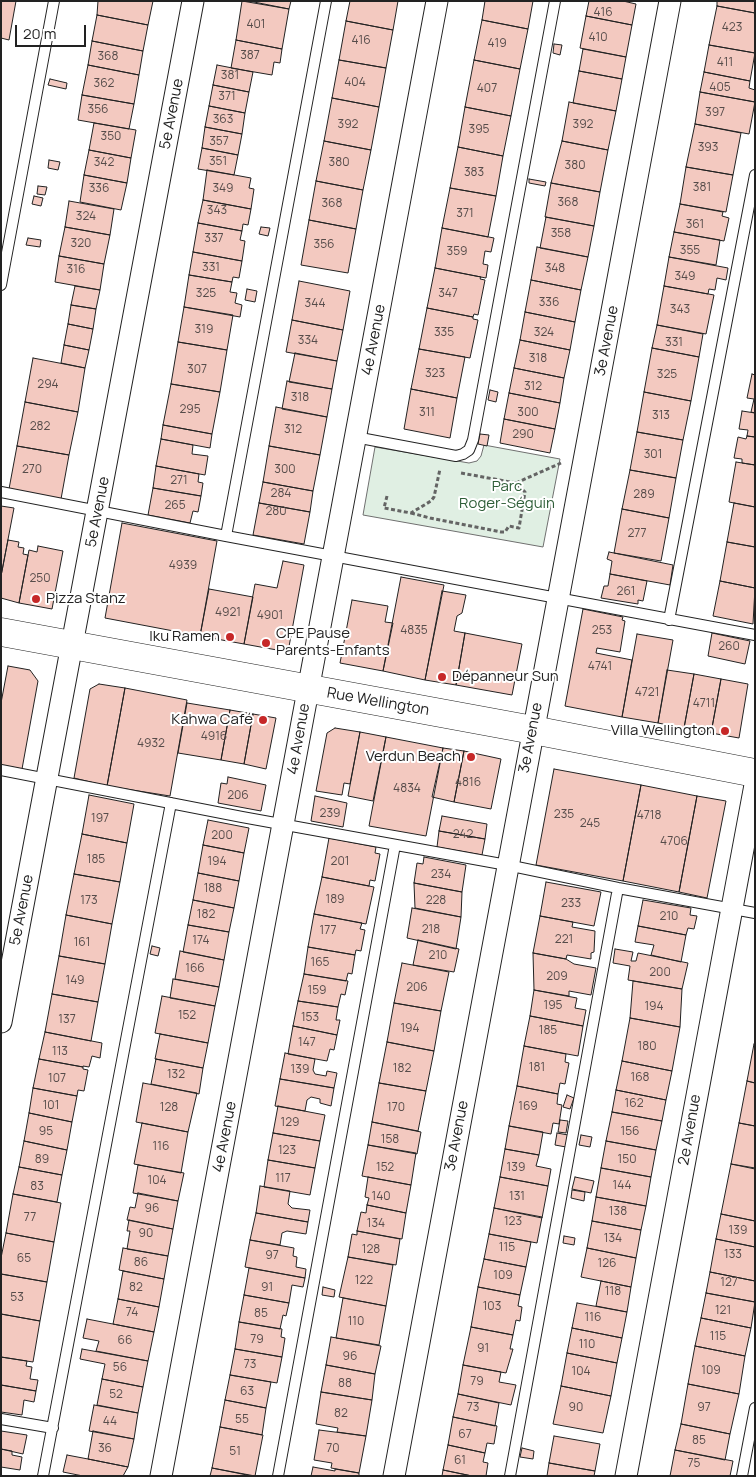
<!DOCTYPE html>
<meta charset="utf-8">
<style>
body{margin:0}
#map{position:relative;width:756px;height:1477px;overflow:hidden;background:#fff;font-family:Manrope,sans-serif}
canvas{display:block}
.frame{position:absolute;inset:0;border:2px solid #222;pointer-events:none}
.scale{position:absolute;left:15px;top:25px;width:71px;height:22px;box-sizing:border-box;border:2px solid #222;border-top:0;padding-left:6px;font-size:15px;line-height:18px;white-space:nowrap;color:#222;-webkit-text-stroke:4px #fff;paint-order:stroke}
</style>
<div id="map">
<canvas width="756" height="1477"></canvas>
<div class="frame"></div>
<div class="scale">20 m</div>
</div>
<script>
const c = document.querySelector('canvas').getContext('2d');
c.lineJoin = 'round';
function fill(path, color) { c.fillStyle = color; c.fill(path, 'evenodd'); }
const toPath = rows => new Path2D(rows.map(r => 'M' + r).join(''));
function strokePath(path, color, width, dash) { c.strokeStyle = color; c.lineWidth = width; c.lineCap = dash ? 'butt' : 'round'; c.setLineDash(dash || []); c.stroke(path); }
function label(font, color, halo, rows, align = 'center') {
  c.font = font + ' Manrope,sans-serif'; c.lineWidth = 4; c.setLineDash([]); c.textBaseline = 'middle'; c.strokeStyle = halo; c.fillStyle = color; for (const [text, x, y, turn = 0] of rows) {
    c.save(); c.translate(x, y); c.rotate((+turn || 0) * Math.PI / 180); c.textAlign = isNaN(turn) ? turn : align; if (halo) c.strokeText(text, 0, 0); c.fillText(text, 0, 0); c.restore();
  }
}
const green = toPath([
 [484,445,560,459,543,547,363,515,375,447,469,463,477,461,481,456,484,445]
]);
fill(green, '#e0efe3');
strokePath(green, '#6f6f6f', 1);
const building = toPath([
 [1,1,16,1,9,40,1,38,1,1],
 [98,1,153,1,148,25,97,15,98,1],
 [242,1,289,9,282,49,236,40,242,1],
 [249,1,291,1,289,9,249,1],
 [350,1,398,1,393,30,346,21,350,1],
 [485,1,533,1,528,29,482,20,485,1],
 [589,1,623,1,636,4,632,25,586,16,589,1],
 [717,1,755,1,755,13,717,6,717,1],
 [717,6,755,13,755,53,709,45,717,6],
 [97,15,148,25,143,51,92,41,97,15],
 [586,16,632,25,626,57,580,48,586,16],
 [482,20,528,29,520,69,474,60,482,20],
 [346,21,393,30,386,68,339,60,346,21],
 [236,40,282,49,280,63,274,62,272,75,231,68,236,40],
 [92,41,143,51,139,75,88,65,92,41],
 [554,44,562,45,560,55,553,53,554,44],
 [709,45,755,53,750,81,704,72,709,45],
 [583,49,626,57,622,79,579,71,583,49],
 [339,60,386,68,379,107,332,98,339,60],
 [474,60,520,69,511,116,465,107,474,60],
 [88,65,139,75,134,104,82,95,88,65],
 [217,65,253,72,249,92,213,85,217,65],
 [579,71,622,79,616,111,573,103,579,71],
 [704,72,750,81,749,88,755,90,755,102,700,92,704,72],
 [50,79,67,83,66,89,48,85,50,79],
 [213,85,249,92,245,113,209,106,213,85],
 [700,92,755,102,749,134,695,124,700,92],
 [82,95,134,104,129,129,78,120,82,95],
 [332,98,379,107,371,150,324,141,332,98],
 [569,102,616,111,608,150,562,141,569,102],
 [209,106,245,113,242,134,205,127,209,106],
 [465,107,511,116,503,156,458,147,465,107],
 [94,123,136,130,131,158,89,150,94,123],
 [695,124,741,133,733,175,686,167,695,124],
 [205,127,242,134,238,155,202,148,205,127],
 [324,141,371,150,363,190,316,181,324,141],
 [562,141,608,150,600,192,551,183,562,141],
 [458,147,503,156,496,196,450,188,458,147],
 [202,148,238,155,234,175,198,169,202,148],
 [89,150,131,158,127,183,84,175,89,150],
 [49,160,60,162,58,170,48,168,49,160],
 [686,167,733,175,726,212,680,204,686,167],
 [207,170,251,178,249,188,254,189,251,209,203,200,207,170],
 [84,175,127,183,121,210,80,202,84,175],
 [529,179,546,182,545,186,529,183,529,179],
 [316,181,363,190,356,229,309,220,316,181],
 [551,183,600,192,594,226,545,217,551,183],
 [38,186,47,187,45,195,37,194,38,186],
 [450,188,496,196,488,237,442,228,450,188],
 [34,196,43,198,41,206,32,204,34,196],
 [203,200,251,209,248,225,243,224,242,231,198,223,203,200],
 [69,201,114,209,110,235,65,227,69,201],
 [680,204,723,212,722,216,729,218,724,241,674,232,680,204],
 [546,217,594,226,588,257,540,248,546,217],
 [309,220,356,229,348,273,301,265,309,220],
 [198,223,242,231,240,240,245,241,242,261,193,252,198,223],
 [65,227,110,235,104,264,59,256,65,227],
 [261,227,270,228,268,236,259,234,261,227],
 [442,228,494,238,491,252,485,251,483,264,488,265,486,278,435,268,442,228],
 [674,232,720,240,716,265,669,257,674,232],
 [28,238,41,240,40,247,26,245,28,238],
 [537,247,588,257,581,290,531,280,537,247],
 [193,252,242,261,239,278,233,277,232,282,189,275,193,252],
 [59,256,104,264,100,290,55,282,59,256],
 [669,257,728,268,726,280,717,278,715,290,709,289,708,294,664,286,669,257],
 [435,268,481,277,480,279,485,280,478,315,474,314,473,317,427,308,435,268],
 [189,275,232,282,230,292,237,293,235,303,242,305,240,317,184,307,189,275],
 [531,280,581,290,575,322,525,312,531,280],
 [299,281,350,291,343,330,292,320,299,281],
 [75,286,100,290,96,309,71,305,75,286],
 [664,286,714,295,706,334,657,325,664,286],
 [247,289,257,291,255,302,245,300,247,289],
 [71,305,96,309,93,329,68,324,71,305],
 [184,307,233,315,227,350,178,342,184,307],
 [427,308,473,317,473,319,478,320,470,358,419,349,427,308],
 [525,312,575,322,570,350,520,340,525,312],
 [292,320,343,330,337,361,286,352,292,320],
 [68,324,93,329,89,350,64,345,68,324],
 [657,325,703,334,699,357,652,348,657,325],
 [520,340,570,350,564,378,514,368,520,340],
 [178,342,227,350,220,392,171,384,178,342],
 [64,345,89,350,85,368,61,363,64,345],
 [652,348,699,357,691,401,644,392,652,348],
 [419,349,465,357,457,398,411,389,419,349],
 [295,353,337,361,332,389,289,382,295,353],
 [33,358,85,368,78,412,25,402,33,358],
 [514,368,564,378,560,403,509,393,514,368],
 [752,374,755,375,755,413,751,412,754,399,747,398,752,374],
 [287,381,332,389,327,417,282,409,287,381],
 [171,384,220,392,212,434,163,425,171,384],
 [411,389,457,398,450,438,404,429,411,389],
 [490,390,498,392,496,402,488,400,490,390],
 [644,392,691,401,683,440,637,432,644,392],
 [509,393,560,403,555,429,504,419,509,393],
 [25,402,78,412,69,455,17,446,25,402],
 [276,407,327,417,320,455,269,446,276,407],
 [742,411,755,413,755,437,747,436,748,430,739,429,742,411],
 [504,419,555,429,550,453,500,443,504,419],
 [163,425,212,434,210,448,161,439,163,425],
 [637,432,683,440,676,478,630,470,637,432],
 [480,434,489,435,487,446,478,444,480,434],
 [747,436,755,437,755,465,742,463,742,459,734,458,738,437,746,439,747,436],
 [161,439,193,445,192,454,208,456,205,475,156,466,161,439],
 [17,446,69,455,61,499,9,489,17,446],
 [269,446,320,455,313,491,263,482,269,446],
 [736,462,755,465,755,507,729,502,736,462],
 [156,466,199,474,198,482,203,483,201,496,153,488,156,466],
 [630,470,676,478,669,518,622,509,630,470],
 [263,482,313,491,310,512,259,503,263,482],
 [153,488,201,496,198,512,193,511,190,523,148,515,153,488],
 [259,503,310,512,304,544,253,535,259,503],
 [734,503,755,507,755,547,727,542,734,503],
 [1,506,14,508,1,576,1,506],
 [622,509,669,518,661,561,614,553,622,509],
 [122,523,217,541,200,636,105,618,122,523],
 [8,540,19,542,18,547,24,548,23,554,28,555,19,603,1,598,1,576,8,540],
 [727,542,755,547,755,588,720,581,727,542],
 [38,546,63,551,52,609,19,603,29,550,37,552,38,546],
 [609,552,673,565,670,585,610,574,612,561,607,559,609,552],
 [283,561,304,565,288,652,244,644,255,584,277,588,283,561],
 [610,574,647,581,643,601,638,600,638,604,601,598,604,586,608,586,610,574],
 [401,577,444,585,425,680,383,671,401,577],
 [720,581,755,588,753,624,713,616,720,581],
 [209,589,253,597,244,644,200,636,209,589],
 [442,591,466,595,462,613,457,616,454,631,465,633,456,685,425,680,442,591],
 [352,600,388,606,385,622,393,623,383,671,340,663,352,600],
 [583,609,623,617,622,620,625,621,620,652,597,648,596,653,632,660,622,717,565,706,583,609],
 [465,633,522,644,512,695,456,685,465,633],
 [712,633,750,641,745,664,708,656,712,633],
 [637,634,673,640,658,723,622,717,637,634],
 [8,666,30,670,38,681,22,769,1,765,1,703,8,666],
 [667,670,694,674,684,728,658,723,667,670],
 [694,674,721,679,711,733,684,728,694,674],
 [721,679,748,684,739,738,711,733,721,679],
 [99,684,125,688,107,786,74,778,90,689,99,684],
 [125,688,187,700,170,796,107,786,125,688],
 [187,703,230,710,221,760,178,753,187,703],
 [230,710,253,714,244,764,221,760,230,710],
 [253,714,276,718,266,769,244,764,253,714],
 [335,728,360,732,350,784,344,783,342,795,316,791,327,733,335,728],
 [360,732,386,737,373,801,348,796,360,732],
 [386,737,443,748,426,836,369,826,386,737],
 [443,748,464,751,454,802,432,797,443,748],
 [464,751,501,759,491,809,454,802,464,751],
 [554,769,641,785,623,881,536,865,554,769],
 [228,777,266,785,261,811,218,803,221,783,227,784,228,777],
 [641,785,697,796,679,892,623,881,641,785],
 [89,795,134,804,127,843,82,834,89,795],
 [315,796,347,803,343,827,311,821,315,796],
 [697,796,726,801,707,898,679,892,697,796],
 [442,816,487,824,485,839,439,831,442,816],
 [208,820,249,828,244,853,203,845,208,820],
 [439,831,485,839,482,855,437,847,439,831],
 [82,834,127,843,120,882,74,874,82,834],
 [329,838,376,847,375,853,380,854,375,881,370,880,369,886,322,877,329,838],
 [203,845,244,853,239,881,198,873,203,845],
 [424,857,466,865,462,892,414,883,417,863,423,864,424,857],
 [198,873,239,881,234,908,193,900,198,873],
 [74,874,120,882,112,924,66,915,74,874],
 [322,877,374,887,366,924,314,914,322,877],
 [546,882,601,892,594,926,540,916,546,882],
 [414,883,462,892,461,917,415,908,414,883],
 [193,900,234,908,229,932,188,925,193,900],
 [643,900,691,908,690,915,697,916,694,929,688,928,686,935,638,926,643,900],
 [412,908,461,917,456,949,407,938,412,908],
 [314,914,362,923,360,929,365,930,361,951,356,950,355,955,308,947,314,914],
 [66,915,112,924,105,964,59,956,66,915],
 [540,916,573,922,572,927,595,931,594,952,591,953,591,959,567,955,566,959,533,953,540,916],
 [188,925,229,932,224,960,183,952,188,925],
 [638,926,686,935,681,962,651,955,654,945,635,942,638,926],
 [418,940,459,949,454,972,413,965,418,940],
 [152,946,160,948,158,956,150,954,152,946],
 [308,947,355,955,352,974,348,973,346,981,304,974,308,947],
 [615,949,633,952,631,961,636,961,638,953,688,963,682,989,628,980,630,966,613,963,615,949],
 [180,951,224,960,219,987,175,979,180,951],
 [533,953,566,959,574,964,596,968,591,995,569,991,569,996,534,990,533,953],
 [59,956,105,964,98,1002,52,994,59,956],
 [402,963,449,972,441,1011,394,1003,402,963],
 [304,974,348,981,345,995,341,994,338,1007,298,1001,304,974],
 [173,979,219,987,215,1006,170,998,173,979],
 [633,981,682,989,680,1027,630,1018,633,981],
 [534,990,577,998,575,1008,586,1010,583,1026,530,1016,534,990],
 [52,994,98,1002,91,1041,45,1032,52,994],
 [162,996,215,1006,208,1043,155,1033,162,996],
 [298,1001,338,1007,336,1020,340,1020,337,1035,293,1026,298,1001],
 [394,1003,441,1011,434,1051,387,1042,394,1003],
 [530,1016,583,1026,578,1056,524,1046,530,1016],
 [630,1018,680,1027,672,1071,622,1061,630,1018],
 [293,1026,337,1035,334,1050,330,1049,327,1061,288,1054,293,1026],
 [45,1032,102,1043,100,1058,92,1056,89,1067,83,1066,83,1067,39,1059,45,1032],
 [160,1034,208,1043,203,1068,155,1059,160,1034],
 [387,1042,434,1051,426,1091,379,1083,387,1042],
 [754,1044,755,1044,755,1083,747,1081,754,1044],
 [524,1046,566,1054,565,1062,569,1063,565,1084,560,1083,558,1094,517,1086,524,1046],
 [285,1053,315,1059,313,1070,315,1074,326,1076,327,1071,337,1073,334,1088,280,1079,285,1053],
 [39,1059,83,1067,83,1069,88,1070,84,1091,78,1090,77,1096,33,1088,39,1059],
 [156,1059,203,1068,199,1094,151,1084,156,1059],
 [622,1061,672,1071,666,1100,616,1090,622,1061],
 [280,1079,334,1088,331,1106,320,1103,320,1099,311,1097,307,1100,305,1111,275,1106,280,1079],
 [747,1081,755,1083,755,1126,739,1123,747,1081],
 [143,1083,197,1093,188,1132,136,1122,143,1083],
 [379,1083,426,1091,418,1131,372,1122,379,1083],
 [517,1086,558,1094,557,1104,562,1105,559,1124,553,1123,551,1134,509,1126,517,1086],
 [33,1088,77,1096,72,1122,29,1113,33,1088],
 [616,1090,666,1100,662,1121,612,1112,616,1090],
 [567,1095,574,1098,570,1109,563,1107,567,1095],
 [278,1106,325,1115,320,1141,273,1133,278,1106],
 [612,1112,662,1121,656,1150,606,1141,612,1112],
 [29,1113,72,1122,67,1150,24,1141,29,1113],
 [560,1120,568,1121,566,1133,558,1132,560,1120],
 [372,1122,421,1132,417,1154,368,1145,372,1122],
 [142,1123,188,1132,181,1173,134,1164,142,1123],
 [739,1123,755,1126,755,1168,731,1164,739,1123],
 [509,1126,543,1132,539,1155,505,1149,509,1126],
 [273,1133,320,1141,315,1168,268,1160,273,1133],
 [557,1133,568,1135,566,1147,555,1145,557,1133],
 [581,1135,592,1137,590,1147,579,1145,581,1135],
 [24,1141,67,1150,62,1175,19,1167,24,1141],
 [606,1141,656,1150,651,1177,601,1168,606,1141],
 [368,1145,416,1153,411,1185,362,1176,368,1145],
 [505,1149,539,1155,536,1166,551,1169,548,1186,500,1177,505,1149],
 [268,1160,315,1168,310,1195,264,1187,268,1160],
 [731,1164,755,1169,755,1221,721,1214,731,1164],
 [138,1165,184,1173,178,1201,133,1193,138,1165],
 [19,1167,62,1175,57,1202,13,1194,19,1167],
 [601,1168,651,1177,646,1206,596,1197,601,1168],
 [368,1177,411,1185,406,1213,367,1205,369,1198,365,1197,368,1177],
 [500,1177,548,1186,542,1218,494,1208,500,1177],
 [575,1177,594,1181,591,1193,572,1189,575,1177],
 [260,1186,290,1191,288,1204,292,1208,310,1210,308,1222,256,1213,260,1186],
 [572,1190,585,1192,584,1201,571,1198,572,1190],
 [138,1193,178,1201,173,1229,127,1220,130,1207,135,1208,138,1193],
 [13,1194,61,1203,54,1242,6,1233,13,1194],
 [596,1197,646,1206,641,1230,592,1221,596,1197],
 [367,1205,406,1213,402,1239,357,1231,361,1212,366,1213,367,1205],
 [494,1208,542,1217,537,1243,489,1234,494,1208],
 [256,1213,308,1222,306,1234,287,1231,282,1233,280,1245,250,1240,256,1213],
 [721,1214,755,1221,755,1247,716,1239,721,1214],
 [129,1220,173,1229,168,1256,127,1249,130,1231,127,1231,129,1220],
 [592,1221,641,1230,636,1258,587,1248,592,1221],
 [357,1231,400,1239,396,1265,348,1257,352,1234,357,1235,357,1231],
 [6,1233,54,1242,47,1282,1,1274,1,1258,6,1233],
 [489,1234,531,1242,526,1267,484,1259,489,1234],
 [564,1236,575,1238,574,1245,563,1243,564,1236],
 [716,1239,755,1247,755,1281,710,1272,716,1239],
 [250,1240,294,1248,293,1256,297,1257,296,1267,306,1269,305,1278,245,1267,250,1240],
 [123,1248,168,1256,164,1279,119,1270,123,1248],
 [587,1248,636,1258,631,1287,581,1277,587,1248],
 [348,1257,393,1265,386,1306,339,1297,348,1257],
 [484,1259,526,1267,520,1295,478,1287,484,1259],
 [249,1268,305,1278,303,1287,292,1285,289,1303,244,1295,249,1268],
 [123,1271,164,1279,159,1307,118,1299,123,1271],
 [710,1272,755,1281,755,1302,706,1293,710,1272],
 [1,1274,47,1282,40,1321,1,1314,1,1274],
 [601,1281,631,1287,627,1312,596,1306,601,1281],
 [323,1287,335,1290,334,1297,322,1295,323,1287],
 [478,1287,520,1295,518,1306,522,1307,520,1321,516,1320,513,1335,471,1327,478,1287],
 [706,1293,755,1302,751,1328,701,1318,706,1293],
 [244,1295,289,1303,286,1316,283,1315,280,1329,239,1322,244,1295],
 [343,1298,386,1306,379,1345,336,1338,343,1298],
 [118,1299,159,1307,154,1332,113,1324,118,1299],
 [577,1303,627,1312,622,1338,572,1328,577,1303],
 [1,1314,40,1321,33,1362,1,1357,1,1314],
 [701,1318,751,1328,745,1356,695,1346,701,1318],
 [87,1319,154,1332,148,1361,96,1351,99,1341,83,1338,87,1319],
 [239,1322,282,1329,281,1337,285,1338,282,1357,235,1349,239,1322],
 [471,1327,513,1335,510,1349,513,1349,506,1373,463,1365,471,1327],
 [572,1328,622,1338,617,1363,567,1353,572,1328],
 [331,1337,381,1346,375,1374,326,1365,331,1337],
 [695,1346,745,1356,739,1394,688,1384,695,1346],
 [82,1349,148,1361,143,1387,102,1379,105,1364,80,1359,82,1349],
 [235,1349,282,1357,277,1383,230,1375,235,1349],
 [567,1353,617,1363,611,1396,561,1386,567,1353],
 [1,1357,27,1361,26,1366,32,1367,30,1379,38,1380,36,1391,1,1385,1,1357],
 [326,1365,375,1374,372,1400,321,1392,326,1365],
 [463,1365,501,1372,499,1382,516,1385,511,1405,458,1394,463,1365],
 [230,1375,271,1382,266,1408,225,1400,230,1375],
 [102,1379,143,1387,138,1413,97,1405,102,1379],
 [688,1384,739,1394,730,1434,681,1424,688,1384],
 [1,1385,36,1391,34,1402,24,1400,22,1415,1,1412,1,1385],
 [561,1386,611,1396,603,1433,553,1424,561,1386],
 [321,1392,372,1400,366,1436,337,1432,338,1428,316,1424,321,1392],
 [458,1394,499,1403,495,1426,453,1417,458,1394],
 [225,1400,266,1408,262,1435,220,1427,225,1400],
 [94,1405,138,1413,134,1439,89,1431,94,1405],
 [453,1417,497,1426,494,1444,487,1443,485,1453,448,1445,453,1417],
 [681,1424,730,1434,725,1460,675,1450,681,1424],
 [220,1427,263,1435,255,1476,212,1468,220,1427],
 [319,1430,366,1436,359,1473,331,1468,332,1463,314,1460,319,1430],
 [1,1431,27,1435,23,1454,1,1449,1,1431],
 [93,1431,134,1439,128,1467,88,1459,93,1431],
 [554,1436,600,1444,595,1471,549,1463,554,1436],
 [448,1445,485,1453,483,1462,488,1463,486,1476,472,1476,443,1470,448,1445],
 [522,1448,534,1451,533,1459,520,1457,522,1448],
 [1,1449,12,1451,12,1455,22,1457,20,1470,1,1467,1,1449],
 [675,1450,733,1461,730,1476,670,1476,675,1450],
 [67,1455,88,1459,128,1467,123,1476,83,1476,63,1472,67,1455],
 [549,1463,595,1471,594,1476,547,1476,549,1463],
 [313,1467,335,1471,335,1469,359,1473,359,1476,311,1476,313,1467],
 [212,1468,252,1476,210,1476,212,1468],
 [443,1470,472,1476,442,1476,443,1470]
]);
fill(building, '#f3c9c0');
strokePath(building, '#222', 1);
const lane = toPath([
 [1,285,54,1],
 [355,437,456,456,463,454,469,450,473,440,555,1],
 [1,492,226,536,326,1],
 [226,536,755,635],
 [669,620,755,175],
 [1,770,242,817,507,865,618,888,755,913],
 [1,1419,53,1428],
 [43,1476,171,803],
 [278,1476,395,845],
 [510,1476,618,888],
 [742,1476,755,1408]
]);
const street = toPath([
 [1,1022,193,1],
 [161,1476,437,1],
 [394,1476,670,1],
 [626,1476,755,785]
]);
const secondary = toPath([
 [1,632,533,730,755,773]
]);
strokePath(lane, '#222', 12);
strokePath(street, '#222', 23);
strokePath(secondary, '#222', 29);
strokePath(toPath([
 [516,483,561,463],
 [387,496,384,508,411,513,431,501,434,497,440,469],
 [411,513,430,518,501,532,505,532,509,526,519,528,525,492,516,483,461,473]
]), '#646464', 3, [4, 2.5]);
strokePath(lane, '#fff', 10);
strokePath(street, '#fff', 21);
strokePath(secondary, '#fff', 28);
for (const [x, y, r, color] of [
 [36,599,5,"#c62828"],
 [230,637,5,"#c62828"],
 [266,643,5,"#c62828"],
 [442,677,5,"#c62828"],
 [263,720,5,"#c62828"],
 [725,731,5,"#c62828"],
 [471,757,5,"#c62828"]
]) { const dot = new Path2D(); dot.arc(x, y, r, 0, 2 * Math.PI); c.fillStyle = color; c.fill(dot); strokePath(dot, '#fff', 2); }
label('12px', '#564c4a', null, [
 ["416",603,13],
 ["401",256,25],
 ["423",732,28],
 ["410",598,38],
 ["416",361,41],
 ["419",497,44],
 ["387",250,56],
 ["368",108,57],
 ["411",725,63],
 ["381",230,76],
 ["404",355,83],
 ["362",104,84],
 ["405",720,88],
 ["407",487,89],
 ["371",227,97],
 ["356",98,110],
 ["397",715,113],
 ["363",223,120],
 ["392",348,125],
 ["392",583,125],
 ["395",479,130],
 ["350",111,137],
 ["357",219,142],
 ["393",708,148],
 ["351",218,162],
 ["342",104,163],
 ["380",339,163],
 ["380",575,166],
 ["383",474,173],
 ["381",702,188],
 ["336",99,189],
 ["349",223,189],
 ["368",568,203],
 ["368",332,204],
 ["343",217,211],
 ["371",465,214],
 ["324",86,217],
 ["361",695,225],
 ["358",561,234],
 ["337",214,239],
 ["320",81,244],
 ["356",324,245],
 ["355",690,251],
 ["359",457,252],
 ["331",211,268],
 ["348",555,269],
 ["316",76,270],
 ["349",685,277],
 ["325",206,294],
 ["347",448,294],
 ["336",549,303],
 ["344",315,304],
 ["343",680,310],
 ["319",204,330],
 ["335",444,333],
 ["324",544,333],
 ["334",308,341],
 ["331",674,343],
 ["318",538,359],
 ["307",197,370],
 ["323",435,374],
 ["325",667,375],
 ["294",48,385],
 ["312",533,387],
 ["318",300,398],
 ["295",190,410],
 ["311",427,413],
 ["300",528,413],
 ["313",661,416],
 ["282",40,427],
 ["312",293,430],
 ["290",523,435],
 ["301",653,455],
 ["270",32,470],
 ["300",285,470],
 ["271",179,481],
 ["284",281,494],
 ["289",644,495],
 ["265",175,506],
 ["280",276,512],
 ["277",637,534],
 ["4939",183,566],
 ["250",40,579],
 ["261",626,592],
 ["4921",228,613],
 ["4901",270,616],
 ["4835",414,631],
 ["253",602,631],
 ["260",729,647],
 ["4741",600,667],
 ["4721",647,693],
 ["4711",704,704],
 ["4916",214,737],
 ["4932",151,744],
 ["4816",468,783],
 ["4834",407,789],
 ["206",238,796],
 ["239",330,814],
 ["235",564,815],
 ["4718",649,816],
 ["197",100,819],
 ["245",590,824],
 ["242",463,835],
 ["200",222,836],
 ["4706",674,842],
 ["185",96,860],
 ["194",217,862],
 ["201",340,862],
 ["234",441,875],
 ["188",213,889],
 ["189",335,900],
 ["173",89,901],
 ["228",436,901],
 ["233",571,904],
 ["182",206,915],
 ["210",669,917],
 ["218",431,930],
 ["177",328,931],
 ["221",564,940],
 ["174",201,941],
 ["161",82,943],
 ["210",438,956],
 ["165",320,963],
 ["166",195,969],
 ["200",660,973],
 ["209",557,977],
 ["149",75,981],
 ["206",417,988],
 ["159",317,991],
 ["195",553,1006],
 ["194",654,1007],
 ["152",187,1016],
 ["153",310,1018],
 ["137",67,1020],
 ["194",410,1029],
 ["185",548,1031],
 ["147",307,1043],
 ["180",647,1047],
 ["113",60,1052],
 ["181",537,1068],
 ["182",402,1069],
 ["139",300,1070],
 ["132",176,1075],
 ["168",640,1078],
 ["107",57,1079],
 ["162",634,1104],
 ["101",51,1106],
 ["169",528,1107],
 ["128",169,1108],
 ["170",396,1108],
 ["129",290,1123],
 ["95",46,1132],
 ["156",630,1132],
 ["158",390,1140],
 ["116",161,1147],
 ["123",287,1151],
 ["89",42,1160],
 ["150",627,1160],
 ["152",385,1168],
 ["139",516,1168],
 ["117",283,1179],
 ["104",157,1181],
 ["144",622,1186],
 ["83",37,1187],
 ["140",381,1197],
 ["131",517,1197],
 ["96",152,1209],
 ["138",618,1212],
 ["77",30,1218],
 ["123",513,1222],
 ["134",376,1224],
 ["139",738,1231],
 ["90",146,1234],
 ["134",613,1239],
 ["115",507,1248],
 ["128",371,1250],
 ["133",733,1255],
 ["97",272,1256],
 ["65",24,1259],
 ["86",141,1263],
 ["126",607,1264],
 ["109",503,1276],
 ["122",364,1281],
 ["127",729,1283],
 ["82",136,1288],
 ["91",267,1288],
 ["118",613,1292],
 ["53",17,1298],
 ["103",492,1307],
 ["121",723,1311],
 ["74",132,1313],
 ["85",261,1314],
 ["116",593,1318],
 ["110",356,1322],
 ["115",718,1337],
 ["79",257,1340],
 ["66",125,1341],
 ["110",587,1345],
 ["91",483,1349],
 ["96",350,1357],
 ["73",250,1365],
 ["56",120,1368],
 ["109",711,1371],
 ["104",581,1372],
 ["79",477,1382],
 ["88",345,1384],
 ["63",247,1392],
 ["52",116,1395],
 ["73",473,1408],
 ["90",576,1408],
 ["97",704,1408],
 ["82",341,1414],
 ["55",242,1420],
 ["44",110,1422],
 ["67",465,1435],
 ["85",699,1441],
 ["36",105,1449],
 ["70",333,1449],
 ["51",235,1452],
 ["61",460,1461],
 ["75",694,1464]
]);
label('15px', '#222', '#fff', [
 ["5e Avenue",172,114,-79],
 ["4e Avenue",374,340,-79],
 ["3e Avenue",607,341,-79],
 ["5e Avenue",98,512,-79],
 ["Rue Wellington",378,702,10],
 ["3e Avenue",531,738,-79],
 ["4e Avenue",299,739,-80],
 ["5e Avenue",22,910,-79],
 ["2e Avenue",690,1130,-80],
 ["3e Avenue",457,1136,-79],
 ["4e Avenue",225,1137,-79]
]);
label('15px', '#2f5e38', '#fff', [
 ["Parc",507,487],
 ["Roger-Séguin",507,504]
]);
label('15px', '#222', '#fff', [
 ["Pizza Stanz",46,599,"left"],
 ["CPE Pause",276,634,"left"],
 ["Parents-Enfants",276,651,"left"],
 ["Iku Ramen",220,637],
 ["Dépanneur Sun",452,677,"left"],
 ["Kahwa Café",253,720],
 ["Villa Wellington",715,731],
 ["Verdun Beach",461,757]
], 'right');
</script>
